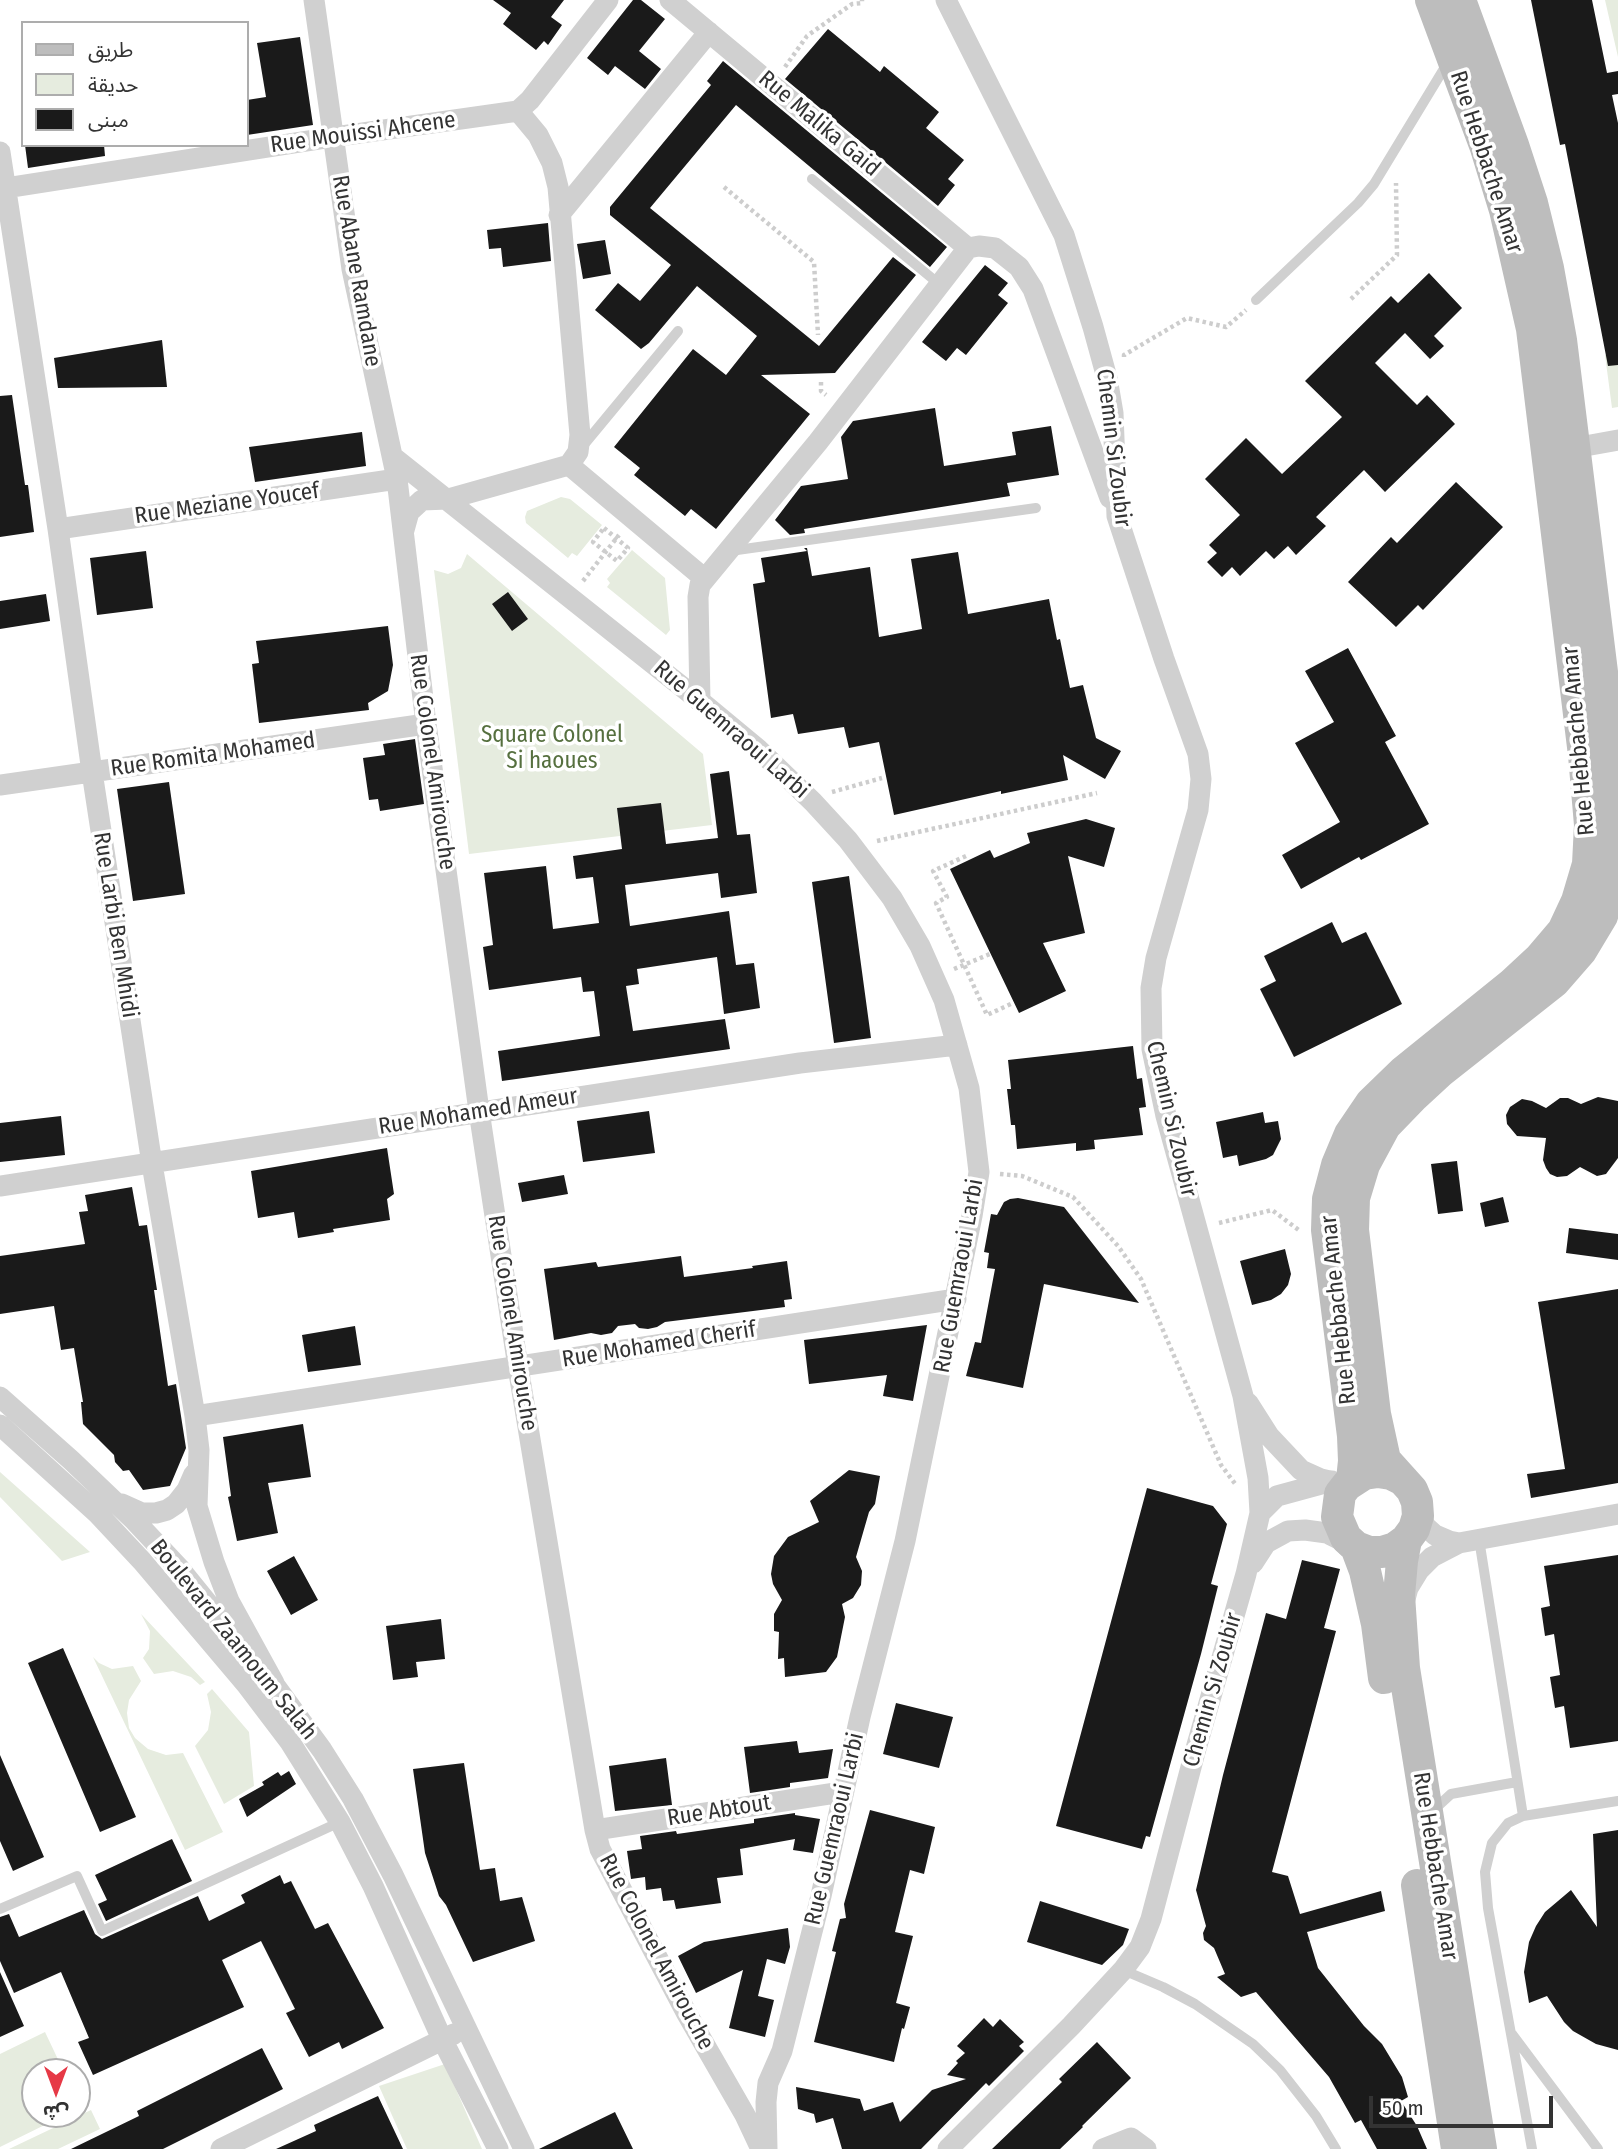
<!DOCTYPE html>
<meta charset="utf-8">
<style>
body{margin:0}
#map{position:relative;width:1618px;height:2149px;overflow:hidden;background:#fff;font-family:"Fira Sans Condensed","Noto Sans Arabic",sans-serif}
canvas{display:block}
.legend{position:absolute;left:21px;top:21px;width:228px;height:126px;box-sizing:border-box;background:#fff;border:2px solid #adadad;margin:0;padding:9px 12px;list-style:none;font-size:21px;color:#333}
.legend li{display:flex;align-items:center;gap:14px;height:35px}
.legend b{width:35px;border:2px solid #adadad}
.north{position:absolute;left:21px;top:2058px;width:70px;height:70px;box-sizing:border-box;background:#fff;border:2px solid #adadad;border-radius:50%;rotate:180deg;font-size:19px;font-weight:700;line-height:28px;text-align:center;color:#333}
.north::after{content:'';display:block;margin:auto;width:24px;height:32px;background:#e63946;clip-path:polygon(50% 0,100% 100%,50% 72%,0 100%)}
.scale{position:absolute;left:1369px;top:2096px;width:184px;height:32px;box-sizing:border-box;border:4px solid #333;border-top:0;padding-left:9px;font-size:21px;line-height:24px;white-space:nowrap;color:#333;-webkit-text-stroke:5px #fff;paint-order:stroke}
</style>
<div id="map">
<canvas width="1618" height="2149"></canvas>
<ul class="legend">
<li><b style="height:9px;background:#bdbdbd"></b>طريق</li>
<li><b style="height:19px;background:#e6ecdf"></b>حديقة</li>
<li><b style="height:19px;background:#1a1a1a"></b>مبنى</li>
</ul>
<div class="north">ش</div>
<div class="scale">50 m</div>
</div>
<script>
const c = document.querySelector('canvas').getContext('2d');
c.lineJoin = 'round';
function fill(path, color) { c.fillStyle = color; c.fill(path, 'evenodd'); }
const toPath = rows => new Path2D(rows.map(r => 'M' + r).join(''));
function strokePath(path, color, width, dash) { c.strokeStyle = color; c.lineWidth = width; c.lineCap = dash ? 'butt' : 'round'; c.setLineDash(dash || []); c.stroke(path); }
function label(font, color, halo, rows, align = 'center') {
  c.font = font + ' "Fira Sans Condensed",sans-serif'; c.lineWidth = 7; c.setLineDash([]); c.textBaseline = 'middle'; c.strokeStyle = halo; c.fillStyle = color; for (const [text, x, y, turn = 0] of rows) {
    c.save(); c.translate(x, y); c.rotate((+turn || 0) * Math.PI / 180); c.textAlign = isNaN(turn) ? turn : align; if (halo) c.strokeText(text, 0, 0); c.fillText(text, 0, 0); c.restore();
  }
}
fill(toPath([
 [1605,0,1618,0,1618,57],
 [1618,353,1618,407,1612,408,1605,355],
 [561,497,570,499,602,525,577,556,572,553,568,558,526,523,525,517,527,511],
 [632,550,665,578,670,630,666,635,607,587,610,583,607,579],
 [467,554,703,754,712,825,469,854,434,570,448,574,461,568],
 [0,1472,90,1552,62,1561,0,1497],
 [141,1614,205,1682,200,1685,191,1677,173,1671,154,1674,143,1658,149,1649,150,1631],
 [93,1657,99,1663,112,1669,133,1666,141,1681,129,1700,127,1713,129,1728,135,1738,148,1749,166,1755,183,1753,223,1832,185,1850],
 [212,1689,249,1732,254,1786,224,1804,195,1746,208,1730,211,1712,207,1694],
 [45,2032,64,2072,35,2072,35,2114,67,2114,0,2147,0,2054],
 [445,2064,482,2149,407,2149,379,2086],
 [91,2110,100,2129,58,2149,9,2149]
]), '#e6ecdf');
fill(toPath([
 [493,0,564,0,551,17,562,25,548,45,544,41,536,50,503,24,511,13],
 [633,0,641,0,665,19,639,51,661,69,645,89,615,66,608,75,587,58],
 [1531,0,1592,0,1607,73,1618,71,1618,94,1612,95,1618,123,1618,365,1608,366,1565,144,1560,145],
 [828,29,880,72,884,66,939,112,926,128,964,160,948,179,955,185,938,206,785,79],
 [300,37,313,125,247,135,247,100,266,97,257,43],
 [723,61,947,247,930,267,736,105,650,208,819,346,893,257,916,275,835,373,761,375,810,414,716,529,691,509,685,516,634,475,640,468,614,447,693,349,726,375,757,336,697,286,649,343,641,349,595,310,618,283,640,301,671,265,610,215,610,207,711,85,707,81],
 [25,145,104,145,105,156,28,168],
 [548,223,551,261,503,267,501,248,489,249,487,230],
 [605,240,611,274,583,279,577,244],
 [985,265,1008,283,998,295,1008,303,966,355,957,348,946,361,922,342],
 [1429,273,1462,308,1434,336,1444,346,1430,359,1405,333,1375,363,1417,405,1427,395,1455,424,1385,492,1364,470,1316,517,1326,526,1296,555,1288,546,1274,559,1266,551,1240,576,1232,567,1222,577,1207,562,1217,553,1209,545,1240,515,1205,479,1246,438,1282,474,1342,417,1305,381,1391,296,1398,303],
 [162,340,167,387,58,388,54,358],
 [12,395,25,485,28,485,34,532,0,537,0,396],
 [935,408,944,466,1016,455,1012,432,1051,426,1059,475,1007,483,1010,496,804,529,805,533,790,535,775,520,801,486,848,479,841,437,853,421],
 [362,432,366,466,255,482,249,447],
 [1456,482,1503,527,1423,610,1418,605,1396,627,1348,582,1391,537,1397,543],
 [804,548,807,548,812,576,870,567,879,637,922,629,911,559,958,552,968,614,1049,599,1057,640,1060,639,1070,688,1083,685,1096,738,1121,751,1105,779,1063,755,1068,780,1001,794,1001,791,894,815,879,742,849,748,844,727,798,734,793,714,771,718,753,584,765,582,761,558,807,551],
 [146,551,153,608,97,615,90,558],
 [508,592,528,619,512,631,492,604],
 [46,594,50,621,0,629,0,601],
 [388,626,393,665,388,691,368,703,369,710,259,723,252,664,259,663,256,641],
 [1348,648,1396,736,1385,742,1429,824,1361,860,1359,857,1301,889,1282,855,1340,822,1295,743,1334,722,1305,671],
 [415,739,424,804,380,811,378,799,369,800,363,758,385,755,383,744],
 [729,771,737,835,750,834,757,893,721,898,718,873,625,885,630,926,729,911,736,965,754,963,760,1008,724,1014,717,957,637,969,639,984,626,986,633,1031,725,1019,730,1049,502,1081,498,1051,600,1036,594,991,583,992,581,977,489,990,483,947,493,945,484,873,546,866,553,929,599,923,593,877,576,879,573,856,622,849,617,808,661,803,666,844,718,838,710,774],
 [169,782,185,894,133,901,117,789],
 [1086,819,1115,828,1104,867,1068,856,1085,933,1043,943,1066,991,1019,1013,950,869,990,850,994,858,1030,843,1027,833],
 [849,876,871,1038,834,1043,812,882],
 [1332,922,1342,943,1366,932,1402,1004,1294,1057,1260,989,1276,981,1264,956],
 [1133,1046,1137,1079,1142,1078,1146,1107,1139,1108,1143,1135,1094,1140,1095,1149,1076,1151,1076,1143,1017,1149,1015,1125,1011,1125,1007,1089,1011,1089,1008,1060],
 [1598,1097,1618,1101,1618,1158,1606,1174,1597,1176,1580,1167,1567,1176,1557,1177,1550,1174,1546,1168,1543,1160,1546,1138,1517,1136,1507,1124,1506,1115,1510,1107,1522,1099,1532,1101,1546,1108,1560,1098,1568,1098,1581,1104],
 [649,1111,655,1153,583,1162,577,1121],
 [1263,1112,1265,1123,1278,1121,1281,1139,1273,1155,1266,1159,1239,1166,1237,1155,1223,1158,1216,1122],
 [61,1116,65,1155,0,1162,0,1123],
 [387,1148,394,1194,387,1199,390,1220,333,1229,334,1232,298,1238,294,1212,258,1218,251,1171],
 [1457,1161,1463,1211,1438,1214,1431,1164],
 [564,1175,568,1194,522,1202,518,1183],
 [132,1187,139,1226,147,1225,157,1290,154,1290,168,1386,176,1384,186,1448,170,1486,143,1490,129,1470,123,1471,115,1462,114,1455,83,1424,81,1402,83,1402,74,1348,61,1350,54,1306,0,1314,0,1256,85,1244,79,1212,88,1211,85,1195],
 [1503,1197,1509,1222,1485,1227,1480,1203],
 [1018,1198,1064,1207,1139,1303,1044,1284,1023,1388,966,1376,975,1342,981,1343,995,1269,987,1268,989,1253,984,1252,991,1214,997,1215,1004,1202,1010,1199],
 [1569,1228,1618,1234,1618,1260,1566,1253],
 [1285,1249,1291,1274,1288,1285,1281,1294,1271,1300,1252,1305,1240,1261],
 [681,1256,684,1277,753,1268,752,1266,787,1261,792,1299,784,1300,785,1307,665,1322,657,1327,648,1329,639,1328,635,1324,618,1326,612,1333,601,1335,591,1333,554,1340,544,1269,596,1262,598,1267],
 [1618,1289,1618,1483,1531,1498,1527,1474,1565,1469,1538,1302],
 [927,1325,913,1401,883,1396,887,1375,809,1384,804,1340],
 [355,1326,361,1365,308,1372,302,1335],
 [303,1424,311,1477,268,1483,278,1533,237,1541,228,1497,231,1496,223,1437],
 [849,1470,880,1476,875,1504,869,1512,856,1557,862,1571,861,1585,853,1598,842,1604,845,1617,837,1657,826,1672,785,1677,784,1658,778,1659,779,1632,774,1631,774,1614,782,1600,773,1584,771,1574,774,1556,788,1537,819,1522,810,1501],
 [1147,1488,1213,1506,1227,1524,1211,1584,1218,1586,1201,1654,1150,1837,1146,1836,1142,1849,1056,1826],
 [1618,1555,1618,1741,1570,1748,1564,1706,1555,1708,1550,1677,1560,1675,1554,1634,1545,1636,1541,1608,1550,1606,1544,1566],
 [294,1556,318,1600,291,1615,267,1571],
 [1302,1560,1340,1569,1324,1628,1336,1631,1272,1872,1288,1876,1300,1914,1381,1891,1385,1911,1307,1932,1318,1968,1364,2026,1382,2044,1402,2077,1408,2097,1401,2101,1417,2126,1427,2149,1377,2149,1361,2120,1355,2123,1329,2077,1256,1992,1241,1997,1217,1977,1225,1974,1214,1948,1204,1940,1203,1933,1206,1926,1196,1890,1223,1775,1266,1613,1286,1619],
 [441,1619,445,1659,416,1662,418,1677,393,1680,386,1626],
 [63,1648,136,1817,100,1832,28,1663],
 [896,1703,953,1717,939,1768,883,1754],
 [797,1741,799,1753,833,1749,828,1778,790,1783,790,1787,750,1793,744,1747],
 [0,1755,44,1857,13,1871,0,1841],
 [666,1758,672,1805,615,1811,609,1766],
 [464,1763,480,1870,495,1868,500,1901,522,1897,535,1941,473,1962,446,1905,439,1896,425,1853,413,1769],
 [289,1771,296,1784,247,1817,239,1799,264,1785,262,1782,278,1772,281,1776],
 [870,1810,935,1827,924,1874,910,1870,895,1932,913,1936,896,2003,910,2007,904,2029,902,2028,894,2062,814,2042,836,1952,832,1951,840,1919,846,1918,844,1904],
 [795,1813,795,1815,820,1819,813,1853,793,1850,795,1839,740,1849,743,1875,717,1878,721,1903,676,1909,674,1900,663,1901,661,1888,646,1890,645,1877,631,1879,627,1851,642,1849,640,1836,676,1831,677,1834,754,1823,754,1819],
 [1618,1830,1618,2050,1596,2044,1573,2031,1564,2022,1547,1996,1529,2003,1524,1972,1529,1942,1536,1926,1545,1912,1571,1890,1597,1927,1593,1834],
 [172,1839,192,1881,106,1921,98,1904,107,1900,95,1875],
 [280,1875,284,1884,291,1881,315,1929,328,1923,384,2028,342,2049,339,2042,309,2057,286,2013,295,2009,261,1941,222,1960,244,2007,93,2075,78,2042,89,2038,61,1972,14,1993,0,1961,0,1917,9,1914,19,1937,84,1910,95,1934,102,1939,198,1896,209,1921,245,1903,241,1895],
 [1040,1901,1129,1929,1123,1945,1102,1965,1027,1942],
 [788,1928,790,1947,785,1964,767,1959,758,1996,774,2000,765,2037,729,2028,743,1970,696,1993,678,1956,704,1942],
 [0,1972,24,2026,0,2037],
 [984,2018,993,2027,1000,2019,1024,2042,1019,2046,1024,2051,989,2086,986,2083,921,2149,842,2149,833,2118,816,2123,814,2114,798,2109,796,2087,860,2099,864,2111,893,2102,900,2122,932,2090,966,2079,947,2075,958,2063,956,2061,965,2053,957,2046],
 [1097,2042,1131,2078,1082,2126,1083,2127,1060,2149,992,2149,1062,2082,1059,2079],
 [262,2048,283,2089,163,2149,71,2149,139,2116,137,2111],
 [378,2096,403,2149,276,2149,316,2131,314,2125],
 [615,2112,633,2149,539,2149]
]), '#1a1a1a');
strokePath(toPath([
 [785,67,807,36,852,4,862,3,862,0],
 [724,187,814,262,818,335],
 [1351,299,1397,255,1396,183],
 [1124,357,1124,355,1187,318,1226,327,1246,310],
 [821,382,821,391,826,395],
 [604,528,628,548,617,561,593,542,604,528],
 [583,581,619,535],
 [832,792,882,778],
 [877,841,1097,793],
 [966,856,933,871,947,897,936,903,987,1015,1013,1003],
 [954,969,990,954],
 [1000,1174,1022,1176,1073,1197,1118,1246,1141,1279,1221,1465,1236,1485],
 [1219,1223,1272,1210,1300,1231]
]), '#cdcdcd', 4.5, [3.5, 3.5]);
strokePath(toPath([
 [812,179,939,284],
 [1256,300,1358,203,1374,184,1448,62],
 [582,447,678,331],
 [730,551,1036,508],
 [1479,1539,1523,1816],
 [1435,1813,1438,1806,1451,1794,1517,1782],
 [0,1909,77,1876,102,1931,340,1822],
 [1123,1970,1163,1987,1195,2004,1253,2044,1280,2070,1316,2116,1336,2149],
 [1512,2034,1598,2149],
 [1532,2149,1488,1908,1485,1872,1492,1843,1508,1823,1523,1816,1618,1801]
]), '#d0d0d0', 10);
strokePath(toPath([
 [314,0,352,269,397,479,426,724,479,1111,518,1367,595,1830,600,1849,687,2014,745,2115,761,2149],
 [670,0,968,248],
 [946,0,1064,235,1093,327,1107,378,1113,413,1117,516,1164,659,1198,754,1201,779,1198,810,1156,958,1151,988,1152,1049,1166,1116,1243,1396,1258,1478,1260,1513,1246,1574,1195,1752,1151,1919,1140,1947,1123,1970,1071,2026,948,2149],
 [518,111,530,100,608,0],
 [0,152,58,529,92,772,152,1164,195,1416,199,1450,197,1506,214,1562,229,1601,274,1683],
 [0,189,333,137,518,111],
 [559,215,709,32],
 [1574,448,1618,440],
 [393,457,700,701,758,749,813,802,848,840,892,898,920,946,944,1000,969,1088,979,1172,972,1216,905,1541,860,1717,821,1896,782,2051,768,2083,766,2102,767,2149],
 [569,465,705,579],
 [58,529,397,479],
 [404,530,409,512,422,500,448,499,569,465,578,452,580,435,558,187,552,163,538,135,518,111],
 [700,701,698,597,700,585,818,442,968,248,979,246,995,248,1019,267,1033,289,1110,498],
 [0,785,426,724],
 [0,1186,800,1063,957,1045],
 [0,1397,71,1460,135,1521,180,1569,244,1648],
 [1248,1403,1269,1436,1301,1470,1321,1479,1347,1485],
 [195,1416,956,1299],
 [0,1425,98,1514,142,1561,246,1684,290,1742,340,1822,373,1886,442,2039,498,2149],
 [122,1504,142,1513,156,1513,167,1510,176,1504,187,1490,194,1474],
 [1418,1505,1425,1526,1435,1535,1449,1541,1459,1543],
 [1260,1513,1277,1496,1332,1481],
 [1253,1563,1266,1543,1288,1531,1305,1530,1327,1533,1341,1540,1349,1548],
 [1405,1599,1408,1588,1419,1570,1432,1557,1459,1543,1618,1514],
 [265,1672,322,1750,353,1799,393,1875,524,2149],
 [595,1830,842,1792],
 [221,2149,454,2034],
 [1103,2149,1131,2138,1146,2149]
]), '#d0d0d0', 21);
strokePath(toPath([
 [1460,0,1513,145,1532,203,1548,268,1561,340,1612,753,1618,828],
 [1352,1480,1354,1461,1353,1436,1327,1230,1328,1199,1337,1165,1350,1134,1371,1103,1403,1072,1512,984,1540,958,1563,931,1577,901,1588,864,1590,825,1584,755,1532,329,1505,210,1486,148,1431,0],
 [1403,1480,1391,1474,1378,1472,1364,1474,1347,1485,1340,1494,1337,1517,1346,1538,1356,1547,1369,1552,1382,1552,1395,1548,1406,1540,1414,1529,1418,1516,1417,1502,1412,1490,1385,1460,1375,1414,1353,1230,1354,1198,1364,1165,1385,1126,1414,1096,1440,1072,1554,982,1581,951,1602,916,1615,876,1618,839],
 [1406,1540,1402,1561,1399,1595,1404,1668,1481,2149],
 [1356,1547,1365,1571,1377,1624,1384,1678],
 [1417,1885,1457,2149]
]), '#bdbdbd', 32);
label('23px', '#333', '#fff', [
 ["Rue Malika Gaid",819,124,40],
 ["Rue Mouissi Ahcene",363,133,-8],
 ["Rue Hebbache Amar",1486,162,72],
 ["Rue Abane Ramdane",356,271,80],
 ["Chemin Si Zoubir",1113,448,83],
 ["Rue Meziane Youcef",227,504,-8],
 ["Rue Guemraoui Larbi",731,730,41],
 ["Rue Hebbache Amar",1579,741,-95],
 ["Rue Romita Mohamed",213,755,-8],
 ["Rue Colonel Amirouche",432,762,82],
 ["Rue Larbi Ben Mhidi",115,925,81],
 ["Rue Mohamed Ameur",478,1112,-9],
 ["Chemin Si Zoubir",1171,1119,77],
 ["Rue Guemraoui Larbi",959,1276,-80],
 ["Rue Hebbache Amar",1339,1310,-96],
 ["Rue Colonel Amirouche",512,1323,81],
 ["Rue Mohamed Cherif",659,1345,-9],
 ["Boulevard Zaamoum Salah",233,1640,51],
 ["Chemin Si Zoubir",1213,1690,-74],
 ["Rue Abtout",719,1811,-9],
 ["Rue Guemraoui Larbi",835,1829,-77],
 ["Rue Hebbache Amar",1435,1866,81],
 ["Rue Colonel Amirouche",656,1952,62]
]);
label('23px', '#56703f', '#fff', [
 ["Square Colonel",552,736],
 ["Si haoues",552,762]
]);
</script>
